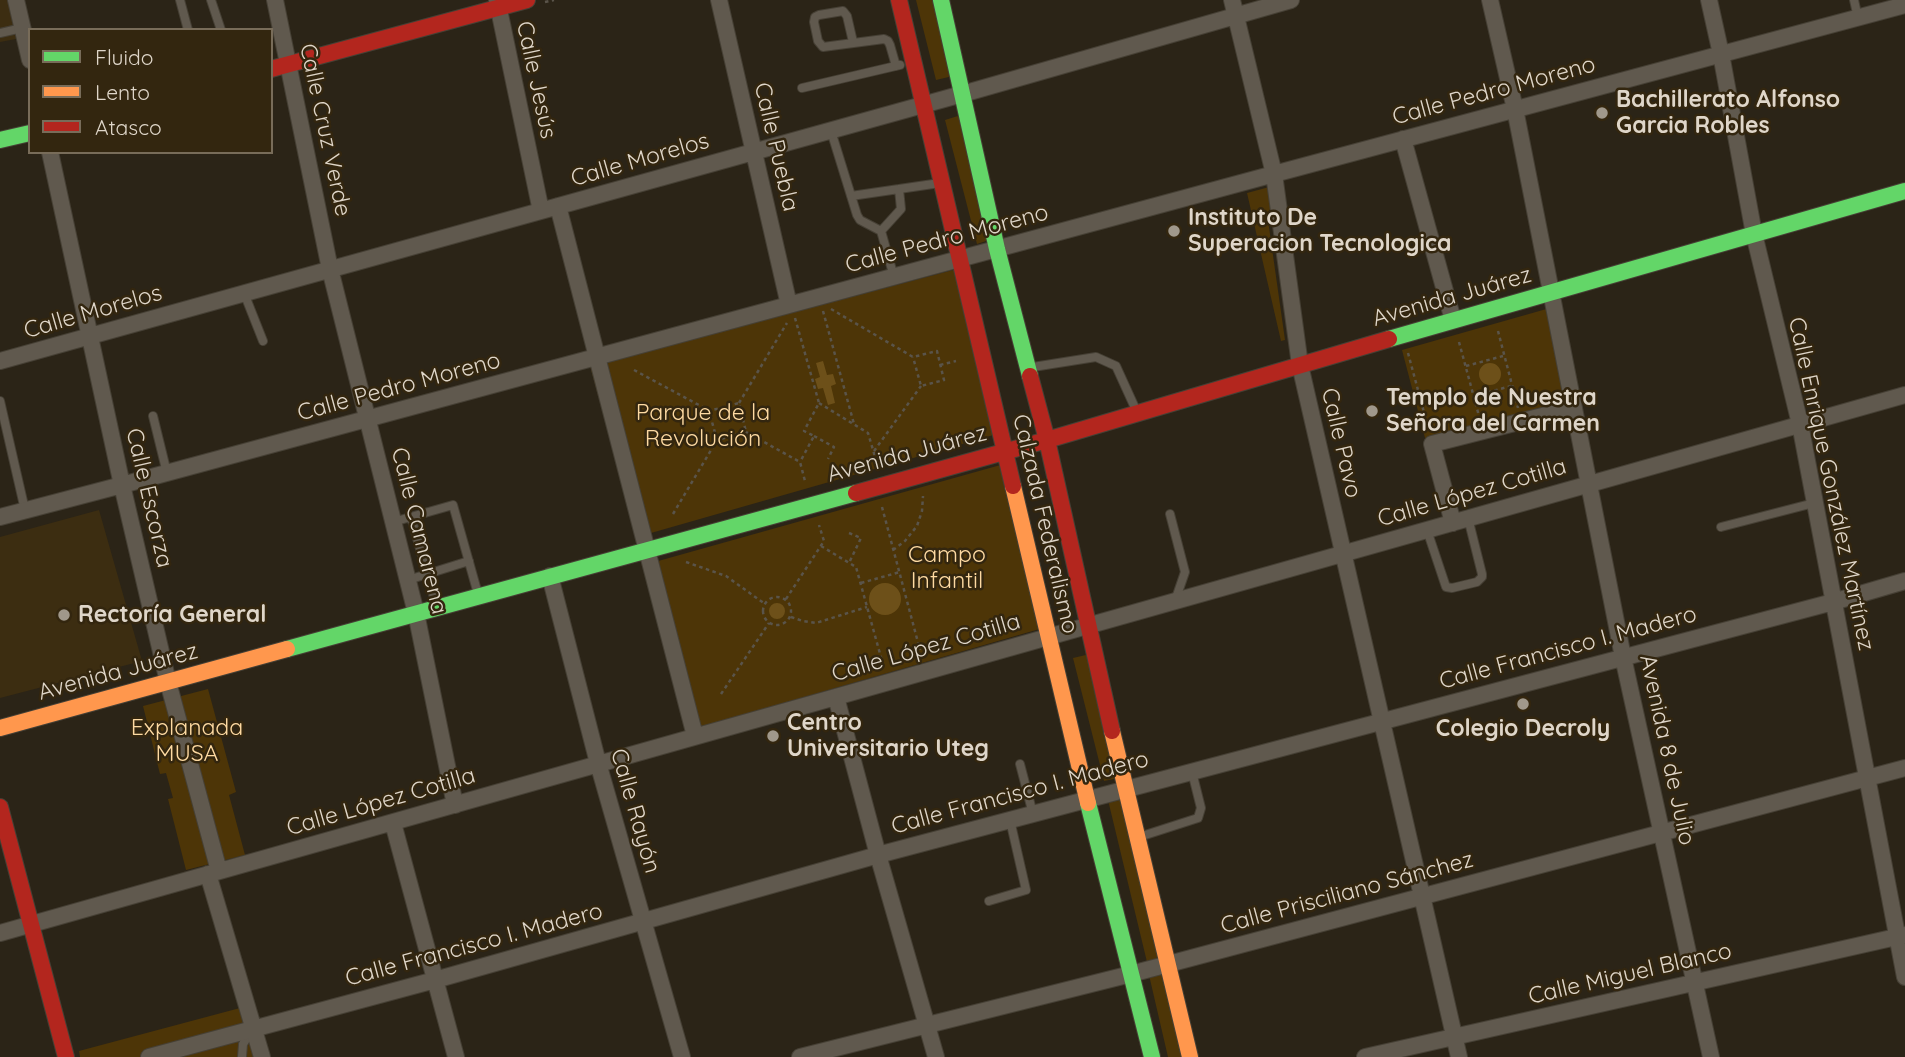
<!DOCTYPE html>
<meta charset="utf-8">
<style>
body{margin:0}
#map{position:relative;width:1905px;height:1057px;overflow:hidden;background:#2b2417;font-family:Quicksand,sans-serif}
canvas{display:block}
.legend{position:absolute;left:28px;top:28px;width:245px;height:126px;box-sizing:border-box;background:#33260f;border:2px solid #786c59;margin:0;padding:9px 12px;list-style:none;font-size:21px;color:#dfd6c9}
.legend li{display:flex;align-items:center;gap:14px;height:35px}
.legend b{width:35px;border:2px solid #786c59}
</style>
<div id="map">
<canvas width="1905" height="1057"></canvas>
<ul class="legend">
<li><b style="height:9px;background:#63d668"></b>Fluido</li>
<li><b style="height:9px;background:#ff974d"></b>Lento</li>
<li><b style="height:9px;background:#b3261e"></b>Atasco</li>
</ul>
</div>
<script>
const c = document.querySelector('canvas').getContext('2d');
c.lineJoin = 'round';
function fill(path, color) { c.fillStyle = color; c.fill(path, 'evenodd'); }
const toPath = rows => new Path2D(rows.map(r => 'M' + r).join(''));
function strokePath(path, color, width, dash) { c.strokeStyle = color; c.lineWidth = width; c.lineCap = dash ? 'butt' : 'round'; c.setLineDash(dash || []); c.stroke(path); }
function label(font, color, halo, rows, align = 'center') {
  c.font = font + ' Quicksand,sans-serif'; c.lineWidth = 5; c.setLineDash([]); c.textBaseline = 'middle'; c.strokeStyle = halo; c.fillStyle = color; for (const [text, x, y, turn = 0] of rows) {
    c.save(); c.translate(x, y); c.rotate((+turn || 0) * Math.PI / 180); c.textAlign = isNaN(turn) ? turn : align; if (halo) c.strokeText(text, 0, 0); c.fillText(text, 0, 0); c.restore();
  }
}
fill(toPath([
 [0,0,8,0,16,39,0,42],
 [99,510,142,661,0,698,0,537]
]), '#3c2d11');
fill(toPath([
 [916,0,934,0,953,76,936,80],
 [961,115,992,239,977,244,945,120],
 [1273,186,1275,203,1267,213,1285,340,1281,341,1247,193],
 [957,269,997,434,637,537,590,366],
 [1550,308,1573,417,1429,453,1402,350],
 [1004,464,1043,628,690,730,644,565],
 [1090,654,1119,778,1104,781,1073,658],
 [208,689,236,792,229,795,245,855,186,870,168,799,173,798,166,773,160,774,143,706],
 [1124,796,1163,958,1147,962,1108,800],
 [1166,971,1186,1057,1168,1057,1149,975],
 [240,1008,255,1057,80,1057,79,1051]
]), '#4d3507');
fill(toPath([
 [823,361,827,375,833,374,836,384,831,386,835,403,828,405,823,388,818,389,815,379,820,377,816,363],
 '1479 374a11 11 0 1 1 22 0a11 11 0 1 1-22 0Z',
 '869 599a16 16 0 1 1 32 0a16 16 0 1 1-32 0Z',
 '769 611a8 8 0 1 1 16 0a8 8 0 1 1-16 0Z'
]), '#6d5019');
const lane = toPath([
 [180,0,188,30],
 [211,0,221,30],
 [1854,0,1858,18],
 [0,33,22,28],
 [853,42,847,16,843,11,819,15,815,17,814,22,818,41,823,47,884,39,888,41,890,45,896,66],
 [802,88,900,65],
 [831,131,857,215,860,220,881,231,894,277],
 [851,196,899,189],
 [881,231,901,209,899,189,940,183],
 [244,293,263,341],
 [1033,367,1096,357,1116,366,1136,410],
 [0,401,25,510],
 [153,416,167,473],
 [1170,514,1185,572,1175,601],
 [411,517,436,605],
 [393,522,453,505,478,594],
 [1721,527,1814,503],
 [1427,530,1446,587,1452,588,1477,582,1482,577,1482,574,1468,518],
 [408,580,469,561],
 [1020,764,1033,814],
 [1139,837,1198,818,1201,808,1192,772],
 [989,901,1026,890,1010,820],
 [242,1057,243,1044,252,1030]
]);
const street = toPath([
 [16,0,30,60],
 [275,0,330,269,416,613,455,805],
 [497,0,541,211],
 [719,0,789,305],
 [1232,0,1274,174,1300,365,1459,1057],
 [1490,0,1515,109,1623,657,1711,1057],
 [1709,0,1721,54,1754,234,1800,424,1905,977],
 [1403,139,1453,320],
 [50,152,122,485,168,682,219,871],
 [558,206,695,736],
 [0,361,973,91,1291,0],
 [0,517,122,485,1274,174,1905,5],
 [1453,523,1432,444,1574,408],
 [550,576,598,763,682,1057],
 [836,697,878,855,936,1057],
 [393,823,456,1057],
 [208,874,262,1057],
 [0,933,1905,395],
 [149,1057,435,980,878,855,1833,602,1905,581],
 [800,1057,1131,974,1905,768],
 [1365,1057,1905,935]
]);
const fast = toPath([
 [941,0,997,249,1030,376],
 [0,140,30,133],
 [1389,339,1905,191],
 [287,649,856,493],
 [1088,803,1152,1057]
]);
const slow = toPath([
 [1013,486,1088,803],
 [0,728,287,649],
 [1112,731,1190,1057]
]);
const jam = toPath([
 [899,0,1013,486],
 [271,69,527,0],
 [1030,376,1047,440,1112,731],
 [856,493,1047,440,1389,339],
 [0,807,66,1057]
]);
strokePath(lane, '#464035', 10);
strokePath(street, '#464035', 18);
strokePath(fast, '#464035', 18);
strokePath(slow, '#464035', 18);
strokePath(jam, '#464035', 18);
strokePath(toPath([
 [545,2,554,0],
 [831,309,913,357,937,351,944,380,921,386,913,357],
 [823,311,854,424],
 [795,318,819,403,804,431,814,436,800,462],
 [1498,331,1518,408],
 [1459,342,1479,416],
 [1408,353,1429,431],
 [940,365,956,361],
 [1466,366,1503,356],
 [634,370,708,410],
 [1474,396,1511,386],
 [739,403,787,323],
 [819,403,868,433,876,460],
 [746,432,800,462,805,481],
 [814,436,834,447,828,459],
 [874,451,921,386],
 [882,507,920,650],
 [673,514,717,440,746,432,739,403,709,411,717,440],
 [849,533,861,538,849,563],
 [821,546,856,567,882,661],
 [893,550,905,541,917,526,922,511,923,496],
 [686,562,726,576,765,604],
 [861,583,900,572],
 '763 611a14 14 0 1 1 28 0a14 14 0 1 1-28 0Z',
 [786,599,824,541,819,525],
 [791,617,803,621,816,623,867,607],
 [721,694,769,623]
]), '#5a544a', 2.5, [3.5, 3.5]);
strokePath(lane, '#60594e', 8);
strokePath(street, '#60594e', 16);
strokePath(fast, '#63d668', 16);
strokePath(slow, '#ff974d', 16);
strokePath(jam, '#b3261e', 16);
for (const [x, y, r, color] of [
 [1602,113,7,"#a0988b"],
 [1174,231,7,"#a0988b"],
 [1372,411,7,"#a0988b"],
 [64,615,7,"#a0988b"],
 [1523,704,7,"#a0988b"],
 [773,736,7,"#a0988b"]
]) { const dot = new Path2D(); dot.arc(x, y, r, 0, 2 * Math.PI); c.fillStyle = color; c.fill(dot); strokePath(dot, '#33260f', 2.5); }
label('23px', '#dfd6c9', '#33260f', [
 ["Calle Jesús",536,80,78],
 ["Calle Pedro Moreno",1494,91,-15],
 ["Calle Cruz Verde",325,130,78],
 ["Calle Puebla",776,147,77],
 ["Calle Morelos",640,160,-16],
 ["Calle Pedro Moreno",947,239,-15],
 ["Avenida Juárez",1452,297,-16],
 ["Calle Morelos",93,312,-16],
 ["Calle Pedro Moreno",399,387,-15],
 ["Calle Pavo",1341,443,77],
 ["Avenida Juárez",907,454,-15],
 ["Calle Enrique González Martínez",1831,484,78],
 ["Calle López Cotilla",1472,493,-16],
 ["Calle Escorza",149,498,77],
 ["Calzada Federalismo",1045,524,77],
 ["Calle Camarena",419,531,76],
 ["Calle López Cotilla",926,648,-16],
 ["Calle Francisco I. Madero",1568,648,-15],
 ["Avenida Juárez",118,672,-15],
 ["Avenida 8 de Julio",1667,750,78],
 ["Calle Francisco I. Madero",1020,793,-15],
 ["Calle López Cotilla",381,802,-16],
 ["Calle Rayón",635,811,74],
 ["Calle Prisciliano Sánchez",1347,893,-15],
 ["Calle Francisco I. Madero",474,945,-15],
 ["Calle Miguel Blanco",1630,974,-13]
]);
label('bold 23px', '#dfd6c9', '#33260f', [
 ["Bachillerato Alfonso",1616,100],
 ["Garcia Robles",1616,126],
 ["Instituto De",1188,218],
 ["Superacion Tecnologica",1188,244],
 ["Templo de Nuestra",1386,398],
 ["Señora del Carmen",1386,424],
 ["Rectoría General",78,615],
 ["Centro",787,723],
 ["Universitario Uteg",787,749],
 ["Colegio Decroly",1523,729,"center"]
], 'left');
label('23px', '#fedaa2', '#33260f', [
 ["Parque de la",703,413],
 ["Revolución",703,439],
 ["Campo",947,555],
 ["Infantil",947,581],
 ["Explanada",187,728],
 ["MUSA",187,754]
]);
</script>
